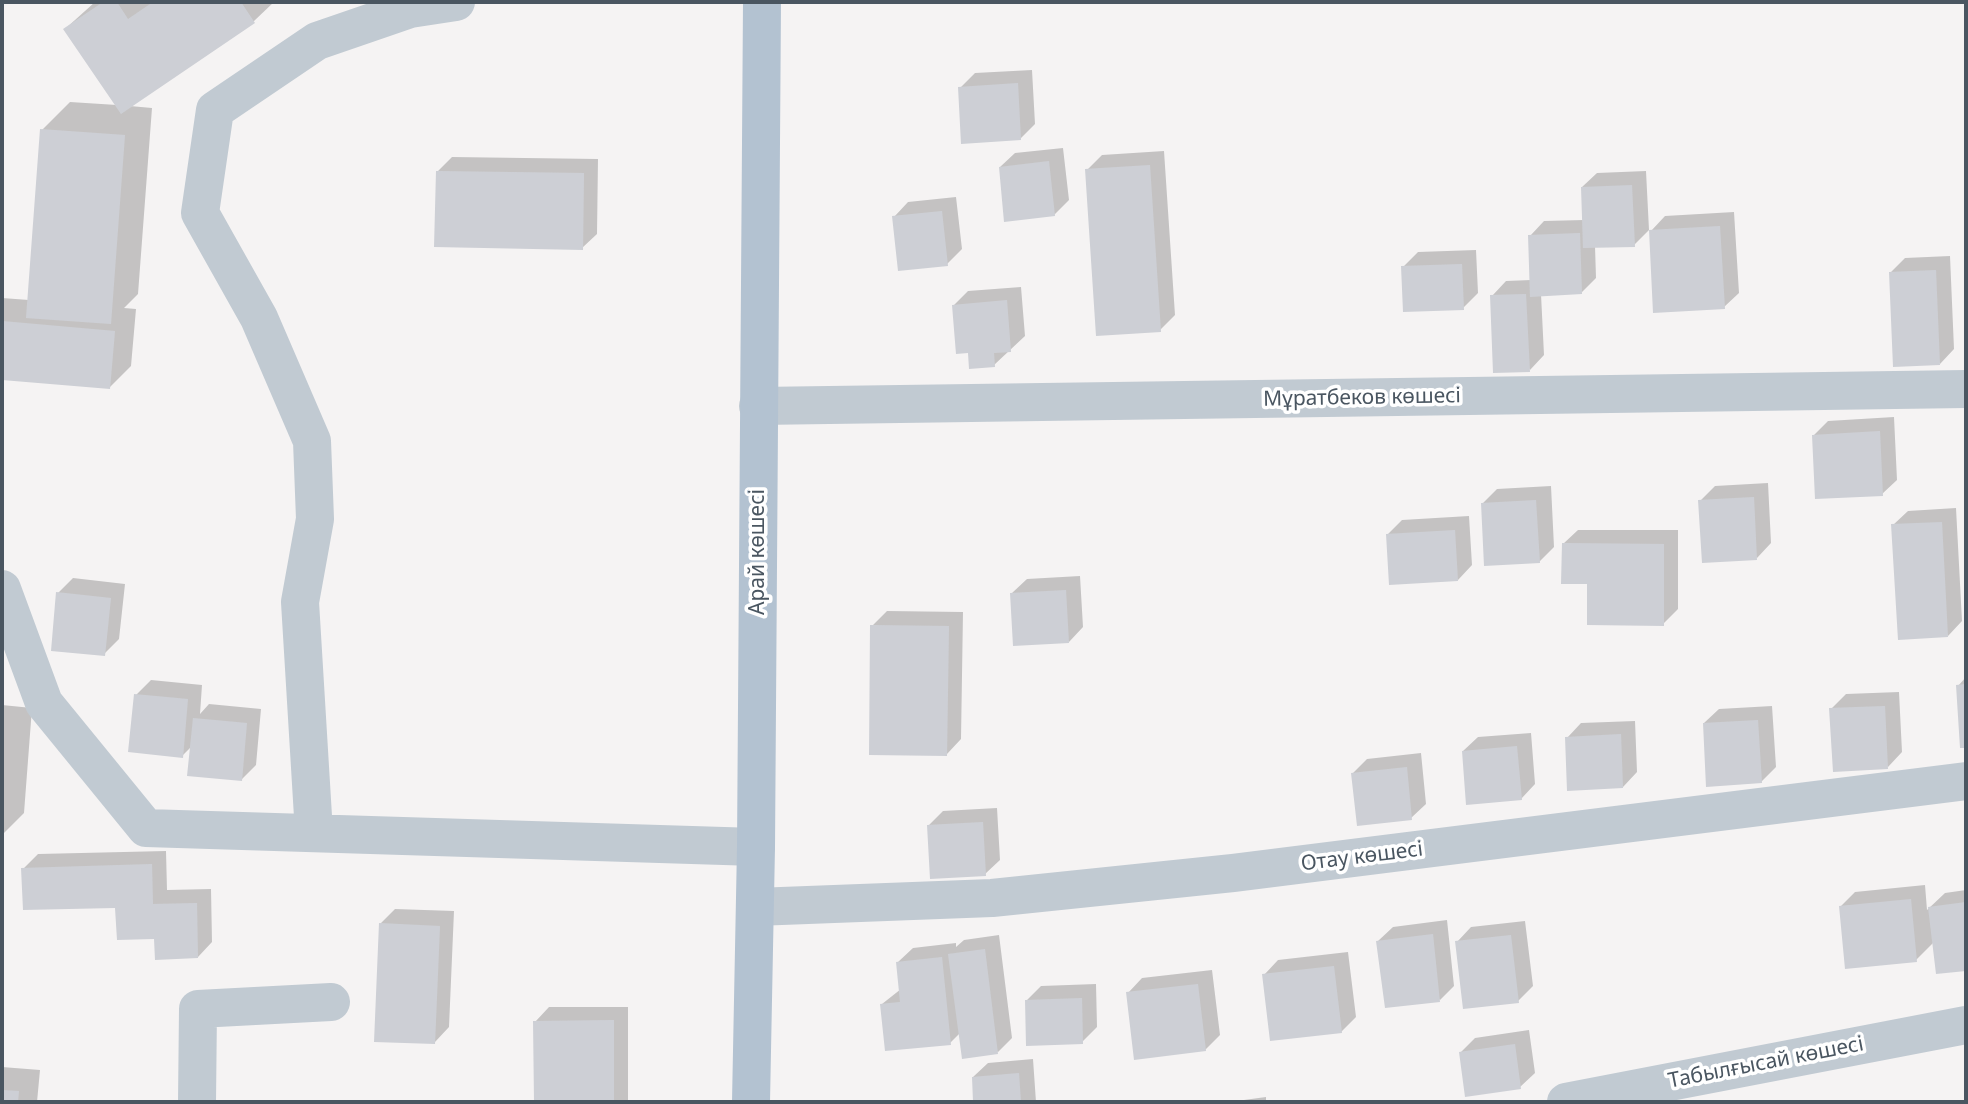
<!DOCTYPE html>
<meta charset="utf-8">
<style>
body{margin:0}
#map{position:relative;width:1968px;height:1104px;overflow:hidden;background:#f5f3f3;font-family:"Noto Sans",sans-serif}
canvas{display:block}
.frame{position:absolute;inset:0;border:4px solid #4a5661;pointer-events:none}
</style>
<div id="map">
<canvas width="1968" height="1104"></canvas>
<div class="frame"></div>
</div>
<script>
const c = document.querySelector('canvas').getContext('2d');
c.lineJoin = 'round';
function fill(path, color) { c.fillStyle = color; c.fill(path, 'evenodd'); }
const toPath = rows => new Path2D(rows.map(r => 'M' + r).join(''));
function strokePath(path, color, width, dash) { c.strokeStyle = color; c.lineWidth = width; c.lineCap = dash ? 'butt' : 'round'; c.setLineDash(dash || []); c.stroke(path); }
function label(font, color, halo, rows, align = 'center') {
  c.font = font + ' "Noto Sans",sans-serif'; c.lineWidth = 7; c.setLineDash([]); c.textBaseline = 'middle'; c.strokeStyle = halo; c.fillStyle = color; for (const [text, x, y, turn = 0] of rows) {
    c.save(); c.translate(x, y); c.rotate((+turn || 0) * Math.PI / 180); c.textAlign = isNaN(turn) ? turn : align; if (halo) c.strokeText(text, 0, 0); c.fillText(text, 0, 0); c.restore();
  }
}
fill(toPath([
 [95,2,274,2,254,21,130,106,152,108,138,294,124,308,136,309,131,366,109,388,2,379,2,298,29,300,42,130,70,102,117,105,65,29],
 [1032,70,1035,124,1020,139,960,88,975,73],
 [1063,148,1069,200,1054,215,1000,167,1015,153],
 [1164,151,1175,315,1160,330,1087,170,1102,155],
 [452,157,598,159,597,234,582,248,437,172],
 [1646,171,1649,230,1634,245,1595,246,1596,278,1581,293,1541,294,1544,355,1530,370,1492,296,1506,281,1531,280,1530,236,1544,221,1584,220,1582,187,1597,173],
 [956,197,962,249,947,264,894,217,908,202],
 [1734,212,1739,293,1724,307,1651,231,1665,216],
 [1476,250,1478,293,1463,308,1403,267,1418,252],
 [1950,256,1954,349,1940,364,1891,272,1905,258],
 [1021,287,1025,336,994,365,970,352,954,305,968,291],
 [1894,417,1897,480,1882,494,1814,435,1828,421],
 [1768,483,1771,543,1757,558,1700,501,1715,486],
 [1551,486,1554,547,1539,562,1482,504,1497,489],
 [1956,508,1962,621,1948,636,1893,525,1908,511],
 [1469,516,1472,565,1458,580,1388,534,1402,520],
 [1578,530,1678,530,1678,609,1663,624,1589,582,1563,544],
 [1080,576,1083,627,1069,642,1012,593,1027,579],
 [73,578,125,584,119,639,104,654,58,593],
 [887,611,963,612,961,739,947,754,872,626],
 [1966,677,1966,746,1961,746,1958,686],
 [151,680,202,685,200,714,209,704,261,709,256,765,241,780,192,746,182,756,136,695],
 [1899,692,1902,752,1888,767,1831,709,1846,694],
 [2,705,32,708,24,813,2,835],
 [1772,706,1776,767,1761,782,1704,723,1719,709],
 [1635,721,1637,772,1623,787,1567,738,1581,723],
 [1531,733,1535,784,1521,799,1463,751,1478,737],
 [1421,753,1426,804,1411,818,1353,773,1367,759],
 [997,808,1000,860,985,874,929,825,943,811],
 [166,851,167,890,211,889,212,942,198,957,156,937,117,906,23,869,38,854],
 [1925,885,1927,910,1945,893,1966,890,1966,969,1937,972,1934,942,1916,960,1841,906,1855,892],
 [395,909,454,911,449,1027,435,1042,380,924],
 [1447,920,1454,986,1440,1000,1378,941,1393,927],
 [1525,921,1533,986,1518,1001,1457,942,1471,927],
 [999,935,1012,1038,998,1052,960,1033,950,1043,882,1004,901,989,898,962,913,948,956,943,956,947,964,940],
 [1348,952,1356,1017,1341,1032,1264,975,1278,960],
 [1212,970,1220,1035,1205,1050,1128,993,1142,978],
 [1096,984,1097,1027,1082,1042,1027,1000,1041,986],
 [549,1007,628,1007,628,1102,535,1102,535,1022],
 [1529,1030,1535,1073,1520,1087,1461,1052,1475,1038],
 [1033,1059,1036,1102,975,1102,973,1077,988,1063],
 [2,1067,40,1070,37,1102,2,1102],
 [1266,1097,1266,1102,1229,1102]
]), '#0003');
fill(toPath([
 [103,2,117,2,128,19,153,2,241,2,255,23,121,114,63,29],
 [1018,83,1021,140,961,144,958,87],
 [40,129,125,135,111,324,26,318],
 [1049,161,1055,216,1004,222,999,167],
 [1150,165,1161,332,1096,336,1085,169],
 [436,171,584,173,583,250,434,247],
 [1632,185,1635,247,1583,248,1581,187],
 [942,211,948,266,898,271,892,216],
 [1720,226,1725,309,1653,313,1649,230],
 [1580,233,1582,294,1530,297,1528,235],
 [1462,264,1464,310,1403,312,1401,266],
 [1936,270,1940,365,1893,367,1889,272],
 [1526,294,1530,372,1493,373,1490,295],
 [1007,300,1011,352,994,353,995,367,969,369,968,353,956,354,952,305],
 [2,321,115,331,110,389,2,380],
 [1880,431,1883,496,1815,499,1812,435],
 [1754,497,1757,560,1702,563,1698,500],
 [1536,500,1540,563,1484,566,1481,503],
 [1942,522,1948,637,1898,640,1891,524],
 [1455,530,1458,581,1389,585,1386,534],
 [1562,543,1664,544,1664,626,1587,625,1587,584,1561,584],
 [1066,590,1069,643,1013,646,1010,593],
 [56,592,111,598,105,656,51,651],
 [870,625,949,626,947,756,869,755],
 [1966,684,1966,748,1960,748,1956,685],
 [134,694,188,699,183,758,128,752],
 [1885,706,1888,769,1833,772,1829,708],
 [193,718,247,723,242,781,187,776],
 [1758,720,1762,783,1706,787,1703,723],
 [1621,734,1623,788,1567,791,1565,737],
 [1517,746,1522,800,1466,805,1462,751],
 [1407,767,1412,820,1357,826,1351,773],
 [983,822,986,876,930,879,927,825],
 [152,864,153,904,197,903,198,958,155,960,154,939,117,940,115,908,23,910,21,868],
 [1911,899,1917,962,1845,969,1839,906],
 [1966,902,1966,971,1936,974,1928,907],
 [379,923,440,926,435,1044,374,1042],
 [1433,934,1440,1002,1385,1008,1376,941],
 [1511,935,1519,1003,1463,1009,1455,941],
 [985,949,998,1054,962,1059,948,954],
 [942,957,951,1045,885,1051,880,1004,900,1002,896,962],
 [1334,966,1342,1033,1270,1041,1262,974],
 [1198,984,1206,1051,1134,1060,1126,992],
 [1082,998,1083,1044,1026,1046,1025,1000],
 [614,1020,614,1102,534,1102,533,1021],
 [1515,1044,1521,1089,1465,1097,1459,1052],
 [1019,1073,1021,1102,973,1102,972,1077],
 [2,1090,19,1091,18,1102,2,1102]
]), '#cdcfd5');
strokePath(toPath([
 [758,406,1966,389],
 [2,589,44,703,146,828,756,847],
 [314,833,300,602,315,519,312,441,259,318,200,213,215,110,317,41,410,9,456,2],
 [755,907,992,898,1233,873,1966,781],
 [197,1102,198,1009,331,1002],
 [1566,1102,1966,1025]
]), '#c1cad2', 38);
strokePath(toPath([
 [751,1102,756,847,762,2]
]), '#b3c2d1', 38);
label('21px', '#4a5661', '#fff', [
 ["Мұратбеков көшесі",1362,398,-1],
 ["Арай көшесі",758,552,-90],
 ["Отау көшесі",1362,857,-7],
 ["Табылғысай көшесі",1766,1063,-11]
]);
</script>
